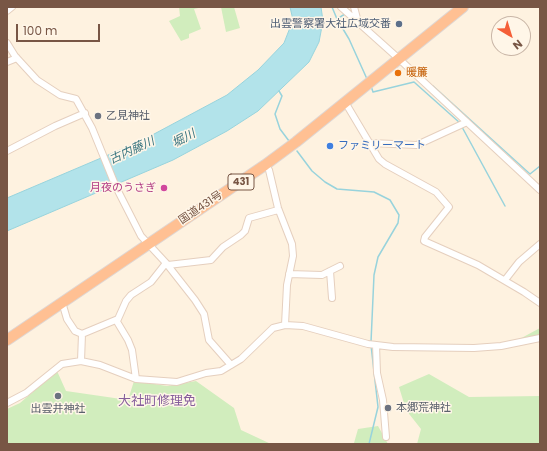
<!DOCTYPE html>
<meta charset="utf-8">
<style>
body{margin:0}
#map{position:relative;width:547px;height:451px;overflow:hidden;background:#fef2e0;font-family:Poppins,sans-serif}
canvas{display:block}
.frame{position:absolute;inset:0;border:8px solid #785645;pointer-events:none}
.north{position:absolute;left:491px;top:16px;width:40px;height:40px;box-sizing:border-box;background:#fff6e8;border:1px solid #c9b6a7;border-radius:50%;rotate:142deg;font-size:11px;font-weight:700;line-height:16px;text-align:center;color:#785645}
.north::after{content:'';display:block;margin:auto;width:14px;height:18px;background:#f55f38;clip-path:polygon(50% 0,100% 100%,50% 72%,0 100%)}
.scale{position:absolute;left:16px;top:24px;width:84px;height:18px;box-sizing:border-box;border:2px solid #785645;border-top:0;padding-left:5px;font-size:12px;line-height:14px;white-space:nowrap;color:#785645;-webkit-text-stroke:3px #fff6e8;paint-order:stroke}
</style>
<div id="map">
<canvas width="547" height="451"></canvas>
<div class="frame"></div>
<div class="north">N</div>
<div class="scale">100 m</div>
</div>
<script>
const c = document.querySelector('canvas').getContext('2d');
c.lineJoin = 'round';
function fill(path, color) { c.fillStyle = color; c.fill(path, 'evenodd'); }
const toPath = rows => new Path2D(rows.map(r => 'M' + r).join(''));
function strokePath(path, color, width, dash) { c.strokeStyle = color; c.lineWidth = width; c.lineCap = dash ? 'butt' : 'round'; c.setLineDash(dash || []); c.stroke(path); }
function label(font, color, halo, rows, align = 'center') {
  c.font = font + ' Poppins,"Noto Sans JP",sans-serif'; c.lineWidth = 3; c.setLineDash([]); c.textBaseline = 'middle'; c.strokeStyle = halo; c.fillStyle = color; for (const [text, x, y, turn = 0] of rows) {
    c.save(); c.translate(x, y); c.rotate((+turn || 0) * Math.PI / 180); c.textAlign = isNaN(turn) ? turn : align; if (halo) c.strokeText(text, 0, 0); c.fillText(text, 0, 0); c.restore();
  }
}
fill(toPath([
 [179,7,203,7,194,9,201,29,189,34,189,38,181,41,169,21,180,16],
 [221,7,234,7,240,28,226,32],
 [540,328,540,336,514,342],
 [57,371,66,391,128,400,134,381,167,386,196,381,234,408,241,430,271,444,7,444,7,409,20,403],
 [429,374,469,397,540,396,540,444,417,444,421,429,406,410,399,387],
 [378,426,388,444,351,444,354,443,358,429]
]), '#d1edbd');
const water = toPath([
 [290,7,321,7,323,21,319,42,309,62,258,111,227,131,173,160,7,231,7,198,141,141,227,95,258,70,284,43,293,20,290,7]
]);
fill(water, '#b2e3ea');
strokePath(water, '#98d3dc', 1);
strokePath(toPath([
 [332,7,337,19,345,14],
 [337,19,349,39,367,79],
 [371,86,373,92,414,82,460,123],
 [433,86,530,174,540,166],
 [279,91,282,96,275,114,280,129,289,141],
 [462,127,505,206],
 [297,151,312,171,325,182,337,189,374,192,390,200,399,215,398,223,378,257,374,275,371,342],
 [369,444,378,407,371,345]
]), '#98d3dc', 1.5);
const minor = toPath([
 [341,7,398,58,540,190],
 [354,7,358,22],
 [7,11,12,7],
 [7,43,15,56,37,80,60,95,76,99,92,128,116,187,141,236,166,263,195,300,204,314,209,340,231,365],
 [7,62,17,58],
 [345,102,379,159,385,164,436,192,449,207,425,237,424,241,478,265,524,292,540,303],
 [370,143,417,145,467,122],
 [7,151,55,126,85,113],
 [265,165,269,170,278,208,292,244,293,256,287,285,285,325],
 [168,265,211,260,223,247,241,235,245,231,249,218,278,210],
 [330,271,332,298],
 [289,274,322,275,340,266],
 [505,280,519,262,540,244],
 [62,302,67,319,75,331,82,334,118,319,126,301,131,295,151,282,166,263],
 [116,320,128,340,132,350,136,379],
 [376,345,377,373,383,400,386,437],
 [81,361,82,334],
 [7,403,26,393,62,364,81,361,100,365,136,379,177,382,206,373,221,371,241,359,273,328,285,325,303,326,368,344,393,347,474,348,501,346,540,338]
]);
const trunk = toPath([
 [7,340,265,165,296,142,463,7]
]);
strokePath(minor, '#e5cfbe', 8);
strokePath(trunk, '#dfd6d2', 12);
strokePath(minor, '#fff', 6);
strokePath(trunk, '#ffc093', 10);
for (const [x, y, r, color] of [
 [399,24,4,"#5c6f8a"],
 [398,73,4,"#e8710a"],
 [98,116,4,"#6b7280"],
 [330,146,4,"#3f7fe0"],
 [164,188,4,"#d1479c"],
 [58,396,4,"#6b7280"],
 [388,408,4,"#6b7280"]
]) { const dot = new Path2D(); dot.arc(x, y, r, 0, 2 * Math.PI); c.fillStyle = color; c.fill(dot); strokePath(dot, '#fff6e8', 1.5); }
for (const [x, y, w] of [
 [241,182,26]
]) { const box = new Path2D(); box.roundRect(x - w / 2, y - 8, w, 16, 3); c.fillStyle = '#fff6e8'; c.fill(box); strokePath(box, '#785645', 1); }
label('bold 10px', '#785645', null, [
 ["431",241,182]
]);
label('11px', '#4e5e75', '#fff6e8', [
 ["出雲警察署大社広域交番",391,24]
], 'right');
label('11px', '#c56008', '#fff6e8', [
 ["暖簾",406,73]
], 'left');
label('11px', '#5b616d', '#fff6e8', [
 ["乙見神社",106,116],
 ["本郷荒神社",396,408],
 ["出雲井神社",58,409,"center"]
], 'left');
label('11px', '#366cbe', '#fff6e8', [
 ["ファミリーマート",338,146]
], 'left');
label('11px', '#b23c85', '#fff6e8', [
 ["月夜のうさぎ",156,188]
], 'right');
label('11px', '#785645', '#fff6e8', [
 ["国道431号",201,208,-34]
]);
label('italic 12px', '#37747f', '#fff6e8', [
 ["堀川",184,139,-28],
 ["古内藤川",132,151,-25]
]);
label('13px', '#865f9c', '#fff6e8', [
 ["大社町修理免",157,402]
]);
</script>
